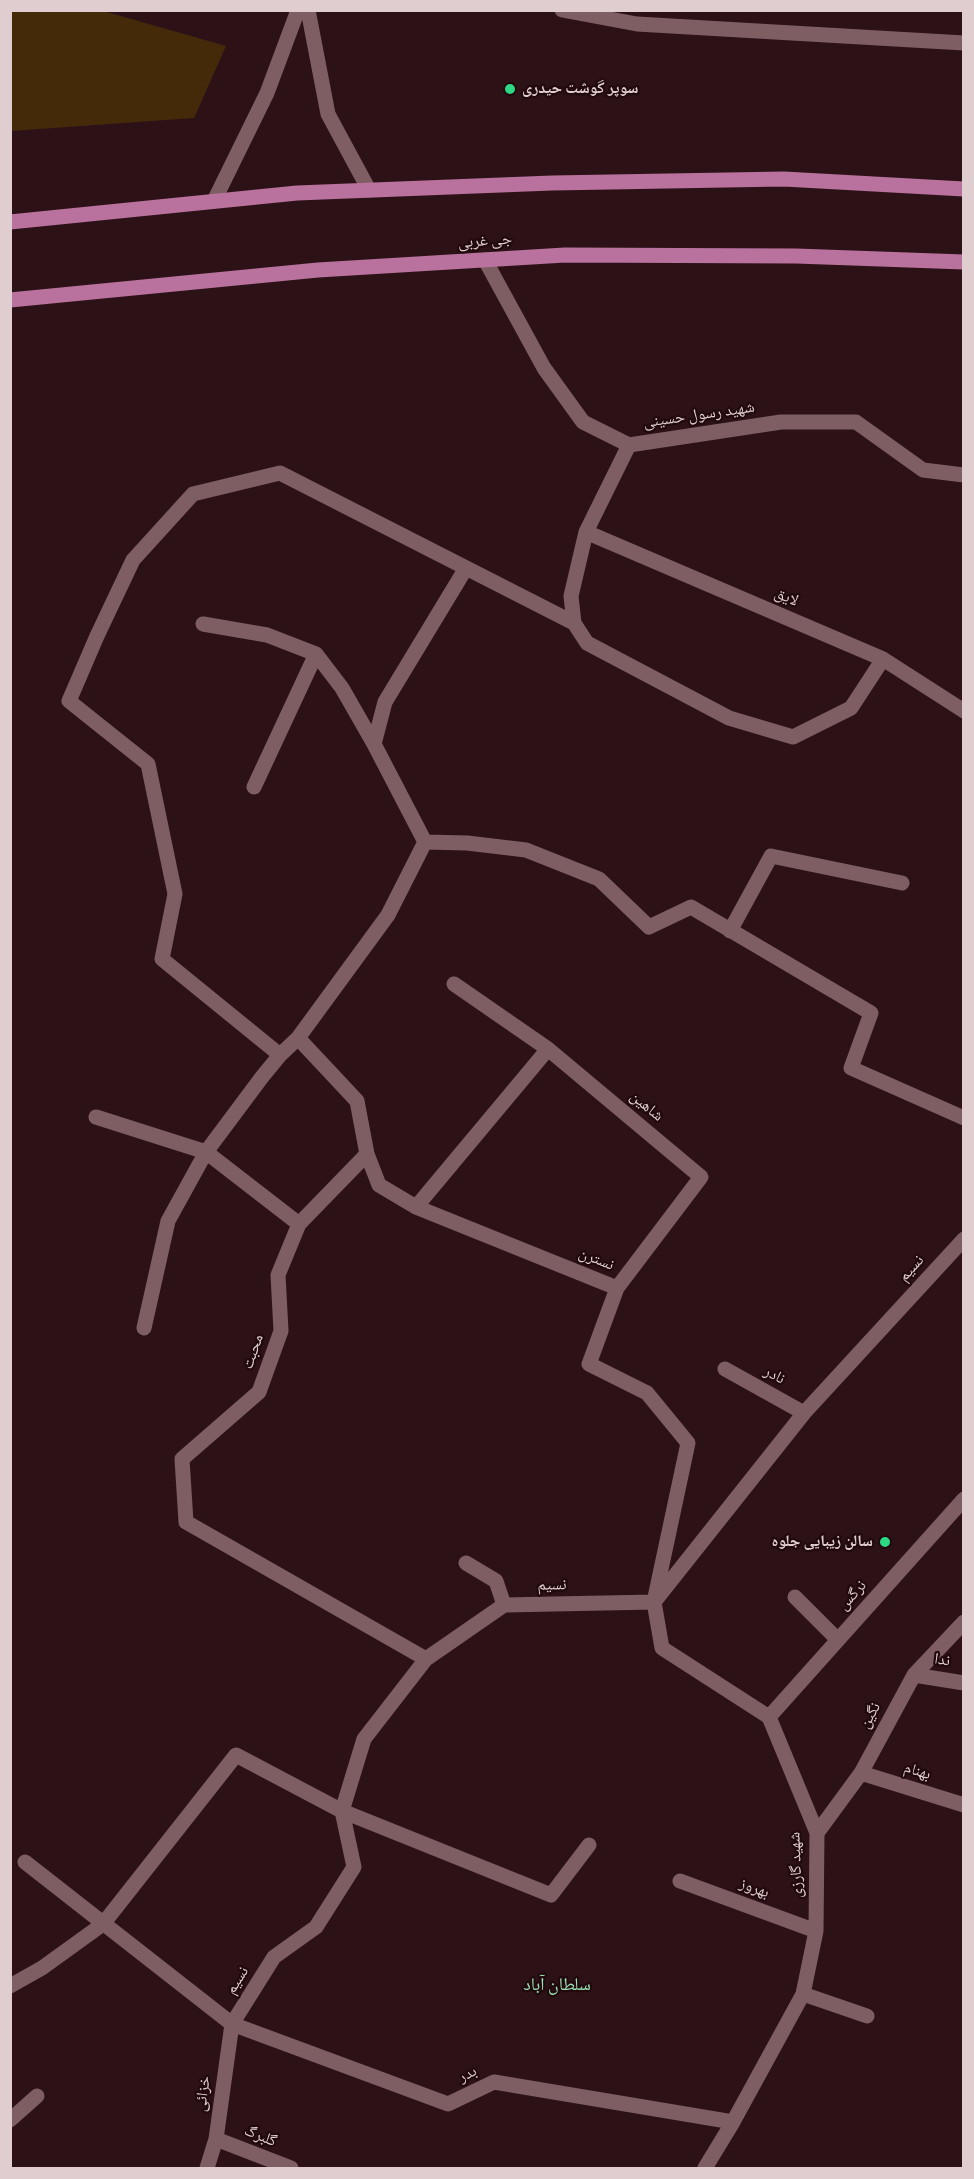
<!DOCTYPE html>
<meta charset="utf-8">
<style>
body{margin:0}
#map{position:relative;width:974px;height:2179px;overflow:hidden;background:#2c1217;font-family:"Source Sans 3",sans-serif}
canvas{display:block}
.frame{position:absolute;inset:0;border:12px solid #dfcdcf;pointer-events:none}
</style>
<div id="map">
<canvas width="974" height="2179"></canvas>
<div class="frame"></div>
</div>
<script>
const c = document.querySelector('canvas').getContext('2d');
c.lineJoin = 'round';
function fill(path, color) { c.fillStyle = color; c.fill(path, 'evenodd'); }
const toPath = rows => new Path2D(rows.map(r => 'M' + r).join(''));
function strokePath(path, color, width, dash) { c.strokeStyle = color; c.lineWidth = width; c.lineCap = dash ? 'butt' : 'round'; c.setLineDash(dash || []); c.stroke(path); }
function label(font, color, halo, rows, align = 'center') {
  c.font = font + ' "Source Sans 3","Noto Naskh Arabic",sans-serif'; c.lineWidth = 4.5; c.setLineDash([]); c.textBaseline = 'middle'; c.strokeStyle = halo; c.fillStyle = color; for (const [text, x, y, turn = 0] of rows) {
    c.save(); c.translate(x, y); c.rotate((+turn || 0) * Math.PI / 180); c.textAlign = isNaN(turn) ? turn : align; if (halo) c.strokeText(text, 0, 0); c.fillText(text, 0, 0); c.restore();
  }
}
fill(toPath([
 [11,10,103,11,226,46,194,118,11,131]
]), '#452a0a');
strokePath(toPath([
 [562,10,637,24,964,43],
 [485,260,544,368,583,422,629,445,781,422,856,422,923,470,964,475],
 [629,445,586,532,571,596,574,623,587,643,729,718,793,737,851,708,883,659],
 [586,532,883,659,964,711],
 [203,624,267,635,316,654,342,688,374,744],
 [254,787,316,654],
 [425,842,467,843,526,850,599,879,649,927,691,907,871,1013,851,1068,964,1118],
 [730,931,771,856,902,883],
 [454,984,548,1049,701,1177,617,1288],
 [298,1038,357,1101,367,1154,379,1185,416,1207,617,1288,589,1364,647,1393,688,1443,654,1602,662,1648,769,1717,817,1833,816,1931,803,1994,733,2122,705,2168],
 [280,1055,162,959,175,894,148,764,69,701,97,636,133,560,193,494,280,473,574,623],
 [96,1117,206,1152,299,1224],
 [367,1154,299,1224,278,1275,281,1331,259,1392,182,1459,186,1522,426,1659],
 [416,1207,548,1049],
 [144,1328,168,1221,206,1152,262,1077,280,1055,298,1038,388,915,425,842,374,744,385,702,466,568],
 [725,1369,804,1413],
 [466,1563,496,1581,504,1605],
 [795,1597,838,1640],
 [914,1675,964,1683],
 [769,1717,964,1499],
 [861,1773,964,1805],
 [817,1833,861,1773,914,1675,964,1622],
 [25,1862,232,2024,448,2104,494,2082,733,2122],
 [680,1881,816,1931],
 [10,1986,42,1968,103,1924,236,1755,342,1811,551,1895,589,1845],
 [803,1994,867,2016],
 [10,2120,37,2096],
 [216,2139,291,2168],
 [207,2168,216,2139,232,2024,274,1957,316,1927,354,1867,342,1811,364,1739,426,1659,504,1605,654,1602,804,1413,964,1239]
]), '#7e5e63', 15);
strokePath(toPath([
 [308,10,328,114,369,190],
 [214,201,267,93,298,10]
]), '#7e5e63', 15);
strokePath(toPath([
 [10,222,297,193,552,183,784,179,964,189],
 [10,300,318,270,565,255,796,256,964,262]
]), '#b9719d', 15);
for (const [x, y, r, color] of [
 [510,89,6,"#2cd884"],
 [885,1542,6,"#2cd884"]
]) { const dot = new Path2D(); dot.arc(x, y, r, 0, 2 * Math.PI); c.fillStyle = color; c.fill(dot); strokePath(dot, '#21090e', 2); }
label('bold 16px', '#dfcdcf', '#21090e', [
 ["سوپر گوشت حیدری",522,89],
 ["سالن زیبایی جلوه",873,1542,"right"]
], 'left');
label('16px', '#dfcdcf', '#21090e', [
 ["جی غربی",485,242,-4],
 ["شهید رسول حسینی",699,416,-8],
 ["لایق",786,598,23],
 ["شاهین",646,1107,40],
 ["نسترن",596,1260,22],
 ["نسیم",912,1269,-48],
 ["محبت",254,1352,-71],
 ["نادر",774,1376,29],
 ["نسیم",552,1586,-1],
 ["نرگس",853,1596,-48],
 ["ندا",942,1661,9],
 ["نگین",871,1716,-61],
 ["بهنام",917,1772,17],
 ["شهید گارزی",797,1865,-92],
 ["بهروز",754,1889,20],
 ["نسیم",238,1981,-58],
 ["بدر",468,2075,-26],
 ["خزائی",204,2094,-82],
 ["گلبرگ",260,2137,22]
]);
label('18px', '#9ae4b4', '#21090e', [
 ["سلطان آباد",557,1986]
]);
</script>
